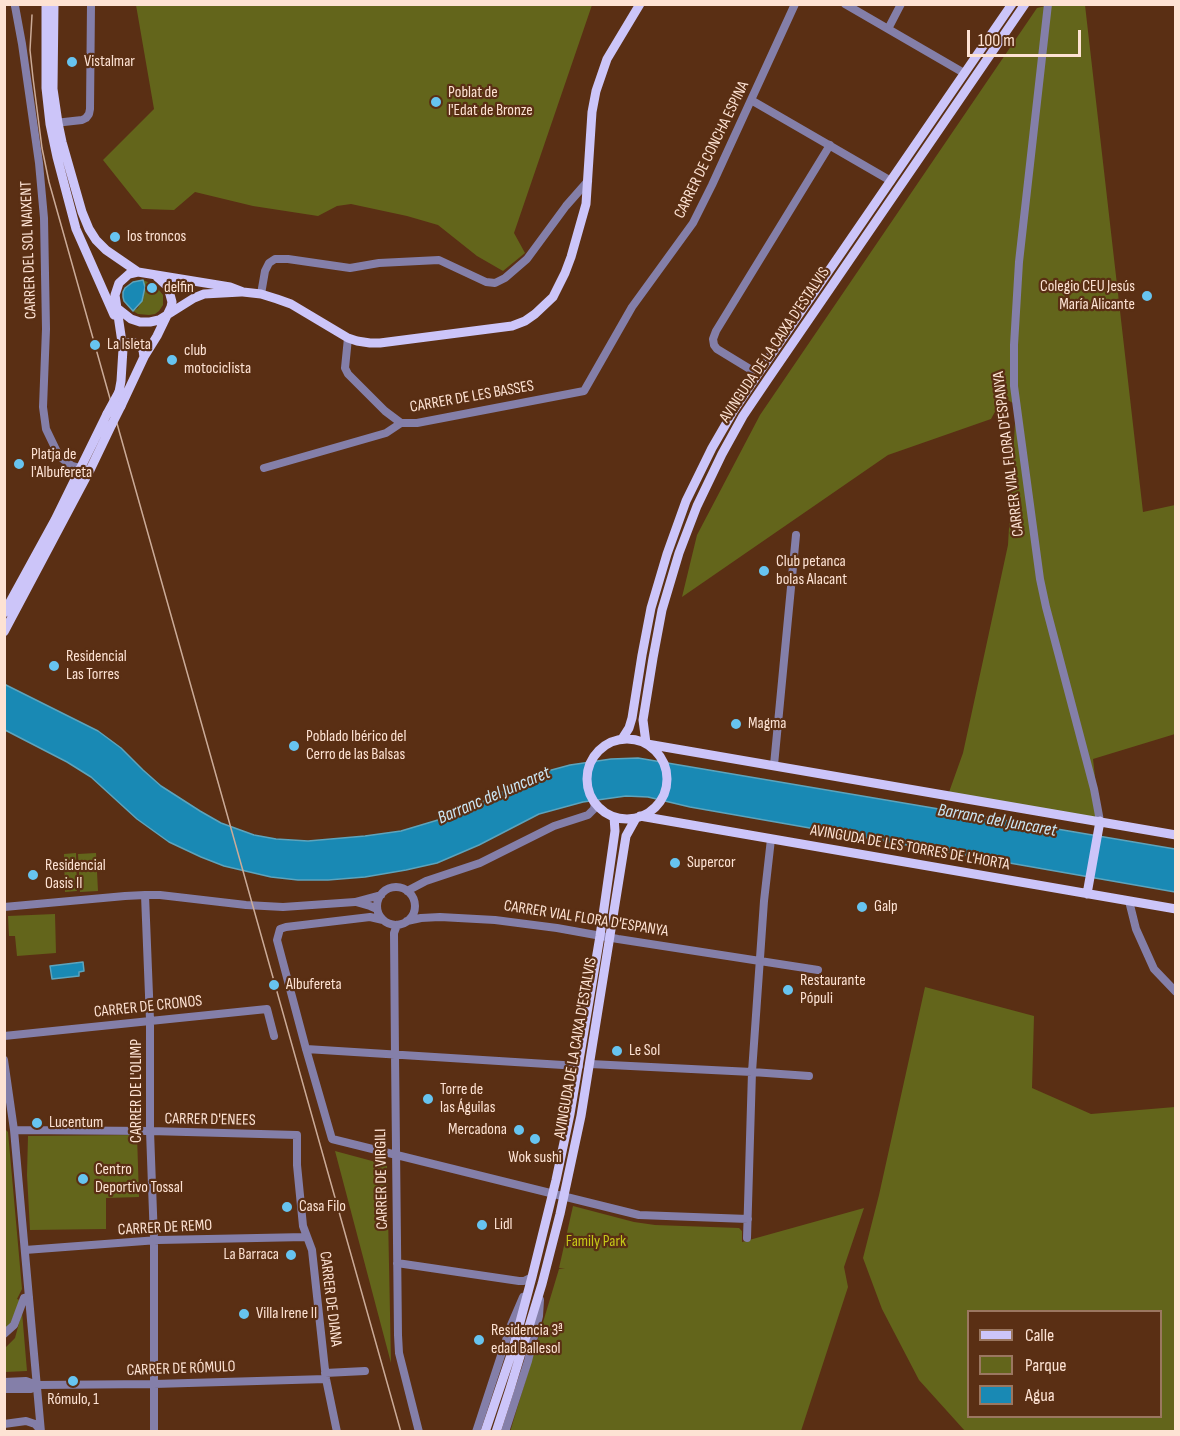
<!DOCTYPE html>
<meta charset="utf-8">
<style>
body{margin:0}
#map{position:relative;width:1180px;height:1436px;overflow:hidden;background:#5a2f14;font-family:"Sofia Sans Condensed",sans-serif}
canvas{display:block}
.frame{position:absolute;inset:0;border:6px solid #fde2d3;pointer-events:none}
.legend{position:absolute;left:967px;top:1310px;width:195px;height:108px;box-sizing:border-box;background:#5a2f14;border:2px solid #9b7760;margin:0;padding:8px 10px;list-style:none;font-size:18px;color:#fde2d3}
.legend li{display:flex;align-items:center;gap:12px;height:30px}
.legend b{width:30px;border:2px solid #9b7760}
.scale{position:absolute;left:967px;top:30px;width:114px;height:27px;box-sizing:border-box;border:3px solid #fde2d3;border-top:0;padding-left:8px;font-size:18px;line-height:21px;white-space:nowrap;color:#fde2d3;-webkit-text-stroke:4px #5a2f14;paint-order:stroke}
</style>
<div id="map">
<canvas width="1180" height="1436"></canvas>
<div class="frame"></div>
<ul class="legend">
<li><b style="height:8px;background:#ccc5f9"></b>Calle</li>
<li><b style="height:16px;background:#63651b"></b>Parque</li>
<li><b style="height:16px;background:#1989b4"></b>Agua</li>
</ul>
<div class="scale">100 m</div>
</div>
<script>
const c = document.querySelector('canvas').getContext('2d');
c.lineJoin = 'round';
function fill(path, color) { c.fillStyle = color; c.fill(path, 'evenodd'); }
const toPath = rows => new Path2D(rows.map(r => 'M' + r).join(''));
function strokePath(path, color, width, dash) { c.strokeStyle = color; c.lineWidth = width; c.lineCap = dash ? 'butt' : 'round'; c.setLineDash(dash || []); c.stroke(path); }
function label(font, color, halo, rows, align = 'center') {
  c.font = font + ' "Sofia Sans Condensed",sans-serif'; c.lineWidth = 4.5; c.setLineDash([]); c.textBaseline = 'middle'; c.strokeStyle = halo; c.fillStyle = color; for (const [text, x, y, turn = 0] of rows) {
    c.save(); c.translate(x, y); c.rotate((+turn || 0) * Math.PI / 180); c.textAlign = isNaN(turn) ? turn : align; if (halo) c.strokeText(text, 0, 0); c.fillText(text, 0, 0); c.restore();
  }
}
fill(toPath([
 [136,5,592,5,514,233,525,253,503,271,477,256,438,225,407,216,351,204,337,206,318,216,253,206,195,192,174,210,142,209,103,160,154,109],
 [1050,5,1085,5,1143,512,1175,505,1175,734,1093,759,1100,821,948,795,963,753,1008,545,1016,405,1003,397,991,419,888,455,682,597,697,535,760,415,1037,8],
 [143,280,155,285,163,295,163,305,159,311,155,314,149,315,138,314,133,311,138,308,144,295],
 [76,853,77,891,65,892,64,854],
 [96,853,98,891,80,892,78,854],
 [55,914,56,953,17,956,15,936,9,936,8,916],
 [925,987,1034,1016,1032,1088,1091,1114,1175,1107,1175,1431,965,1431,919,1380,882,1309,863,1258,879,1195],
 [968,1312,1160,1312,1160,1416,968,1416],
 [5,1129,8,1132,22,1289,17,1299,20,1300,9,1327,5,1331],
 [137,1135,139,1197,106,1198,106,1229,30,1230,27,1175,28,1136],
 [335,1151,387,1165,391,1363],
 [573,1206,634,1222,655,1225,739,1228,742,1231,742,1242,864,1208,844,1267,848,1287,801,1431,510,1432,559,1269,565,1269,559,1268],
 [22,1312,27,1371,5,1372,4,1349,15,1338]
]), '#63651b');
const water = toPath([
 [143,280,145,287,142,301,133,311,124,301,123,297,123,292,125,288,133,282,143,280],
 [4,684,98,731,121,748,143,770,161,786,200,811,221,823,254,835,276,839,308,841,365,836,401,831,458,814,515,785,544,772,570,765,611,759,638,758,1175,849,1175,892,690,807,648,797,626,796,583,802,539,814,479,845,437,863,406,870,365,877,328,880,298,880,271,877,224,866,201,857,169,842,137,819,91,777,67,762,5,730,4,684],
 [83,962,84,971,79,972,79,976,52,979,50,966,83,962]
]);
fill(water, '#1989b4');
strokePath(water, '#5da4bd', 1.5);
strokePath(toPath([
 [845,4,964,73],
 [1048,4,1019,262,1014,345,1014,386,1040,579,1046,607,1094,789,1100,821],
 [15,6,22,44,39,163,44,218,46,329,43,407,46,429,59,456,72,466,84,469],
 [888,29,901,4],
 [751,100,891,181],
 [55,123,82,120,86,118,89,114,90,109,91,4],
 [261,294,265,271,269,263,275,259,288,259,350,268,379,263,439,260,486,282,495,283,505,278,527,259,566,206,588,181],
 [348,338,345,368,348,374,385,411,401,423],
 [758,374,717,349,714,345,713,339,716,331,830,145],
 [264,468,386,433,401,423,417,423,584,391,632,307,693,223,712,185,795,4],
 [774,765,796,535],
 '377 906a19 19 0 1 1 38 0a19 19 0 1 1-38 0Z',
 [407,891,426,881,480,863,554,826,588,815,594,809,595,803],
 [145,895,150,1020,150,1131,154,1240,154,1432],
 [1129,901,1136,929,1154,969,1176,992],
 [356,902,370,906,377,909],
 [4,907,125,896,145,895,160,895,246,905,283,907,355,902,381,895],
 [383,920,370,917,286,927,280,929,277,940,306,1049,332,1139,639,1215,748,1219],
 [407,921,421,918,440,917,495,920,557,928,618,939,818,970],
 [397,925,394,933,395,1055,398,1335,399,1353,419,1432],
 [4,1036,267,1009,274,1036],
 [306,1049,579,1066],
 [4,1060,14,1130,41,1432],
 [590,1064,752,1072,809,1076],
 [14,1130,150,1131,297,1135,297,1165,303,1226,312,1250,326,1379,337,1432],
 [747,1238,752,1072,764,901,771,839],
 [25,1250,158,1240,306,1237],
 [397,1263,519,1281,524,1281,532,1277],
 [4,1334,14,1325,24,1298,29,1297],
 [325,1373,365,1371],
 [4,1382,26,1381,37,1385,154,1384,326,1379],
 [4,1389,31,1389,37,1385],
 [4,1424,26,1421,35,1424,41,1431],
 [476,1432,511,1325,523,1297],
 [505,1432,528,1361,539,1316,540,1300]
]), '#847fa9', 8);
strokePath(toPath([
 [46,4,46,88,50,124,57,157,76,229,114,315],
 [54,4,53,89,58,123,62,142,82,212,89,229,96,240,106,250,138,272],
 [117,308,131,319,140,322,150,322,159,320,194,298,204,294,241,292],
 [123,349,125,345,128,343,135,343,140,346,143,350,144,357],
 [119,392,121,381,123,349,115,295,119,283,129,274,138,272,230,287,243,292,261,294,277,299,291,304,348,338,357,341,370,343,380,343,512,326,525,321,535,314,553,297,565,273,571,257,586,204,592,112,596,91,607,59,640,4],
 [121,406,144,357,157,336,171,307,172,302,168,287,157,277],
 [4,613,55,520,107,414],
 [4,632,90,470,112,424],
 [622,739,629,728,632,718,642,655,651,608,667,554,686,501,712,448,734,410,758,374,1012,4],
 '587 779a40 40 0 1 1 80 0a40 40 0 1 1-80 0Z',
 [646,743,643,720,653,658,662,610,679,553,697,506,722,454,743,416,768,379,1025,4],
 [647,744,1176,835],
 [640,816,1176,909],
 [1087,894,1100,821],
 [485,1432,512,1352,532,1277,556,1180,570,1114,600,936,615,831,614,817],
 [496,1432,510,1389,542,1284,560,1214,581,1116,626,836,636,818]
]), '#ccc5f9', 9);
strokePath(toPath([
 [32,15,30,50,33,78,42,148,49,182,401,1432]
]), '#cbab98', 1.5);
strokePath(toPath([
 [107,414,119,392],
 [112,424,121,406]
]), '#ccc5f9', 9);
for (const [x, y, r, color] of [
 [72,62,6,"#67c4f0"],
 [436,102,6,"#67c4f0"],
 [115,237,6,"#67c4f0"],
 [152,288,6,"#67c4f0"],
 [1147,296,6,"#67c4f0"],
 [95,345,6,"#67c4f0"],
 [172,360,6,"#67c4f0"],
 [19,464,6,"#67c4f0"],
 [764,571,6,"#67c4f0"],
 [54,666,6,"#67c4f0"],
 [736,724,6,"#67c4f0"],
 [294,746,6,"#67c4f0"],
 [675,863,6,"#67c4f0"],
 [33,875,6,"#67c4f0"],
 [862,907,6,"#67c4f0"],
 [274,985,6,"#67c4f0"],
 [788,990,6,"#67c4f0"],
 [617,1051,6,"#67c4f0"],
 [428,1099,6,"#67c4f0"],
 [37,1123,6,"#67c4f0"],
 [519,1130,6,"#67c4f0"],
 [535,1139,6,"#67c4f0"],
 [83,1179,6,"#67c4f0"],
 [287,1207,6,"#67c4f0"],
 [482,1225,6,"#67c4f0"],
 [291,1255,6,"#67c4f0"],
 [244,1314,6,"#67c4f0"],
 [479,1340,6,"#67c4f0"],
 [73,1381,6,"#67c4f0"]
]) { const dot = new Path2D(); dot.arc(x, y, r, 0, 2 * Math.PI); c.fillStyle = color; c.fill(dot); strokePath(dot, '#5a2f14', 2); }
label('16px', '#fde2d3', '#5a2f14', [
 ["Vistalmar",84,62],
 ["Poblat de",448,93],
 ["l'Edat de Bronze",448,111],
 ["los troncos",127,237],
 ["Colegio CEU Jesús",1135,287,"right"],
 ["María Alicante",1135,305,"right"],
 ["delfin",164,288],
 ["La Isleta",107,345],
 ["club",184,351],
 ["motociclista",184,369],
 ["Platja de",31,455],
 ["l'Albufereta",31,473],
 ["Club petanca",776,562],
 ["bolas Alacant",776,580],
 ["Residencial",66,657],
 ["Las Torres",66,675],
 ["Magma",748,724],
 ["Poblado Ibérico del",306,737],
 ["Cerro de las Balsas",306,755],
 ["Supercor",687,863],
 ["Residencial",45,866],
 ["Oasis II",45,884],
 ["Galp",874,907],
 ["Restaurante",800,981],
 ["Pópuli",800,999],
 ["Albufereta",286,985],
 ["Le Sol",629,1051],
 ["Torre de",440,1090],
 ["las Águilas",440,1108],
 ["Lucentum",49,1123],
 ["Mercadona",507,1130,"right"],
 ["Wok sushi",535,1158,"center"],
 ["Centro",95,1170],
 ["Deportivo Tossal",95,1188],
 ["Casa Filo",299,1207],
 ["Lidl",494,1225],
 ["La Barraca",279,1255,"right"],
 ["Villa Irene II",256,1314],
 ["Residencia 3ª",491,1331],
 ["edad Ballesol",491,1349],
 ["Rómulo, 1",73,1400,"center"]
], 'left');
label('16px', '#fde2d3', '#5a2f14', [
 ["CARRER DE CONCHA ESPINA",712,150,-64],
 ["CARRER DEL SOL NAIXENT",29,250,-92],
 ["AVINGUDA DE LA CAIXA D'ESTALVIS",775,345,-56],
 ["CARRER DE LES BASSES",472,397,-10],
 ["CARRER VIAL FLORA D'ESPANYA",1009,454,-97],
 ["AVINGUDA DE LES TORRES DE L'HORTA",910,848,10],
 ["CARRER VIAL FLORA D'ESPANYA",586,919,9],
 ["CARRER DE CRONOS",148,1007,-6],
 ["AVINGUDA DE LA CAIXA D'ESTALVIS",576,1048,-80],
 ["CARRER DE L'OLIMP",137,1091,-90],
 ["CARRER D'ENEES",210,1120,1],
 ["CARRER DE VIRGILI",382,1179,-91],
 ["CARRER DE REMO",165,1228,-3],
 ["CARRER DE DIANA",330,1299,83],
 ["CARRER DE RÓMULO",181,1369,-2]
]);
label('16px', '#c4c718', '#5a2f14', [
 ["Family Park",596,1242]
]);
label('italic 18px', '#cbe6f4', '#5a2f14', [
 ["Barranc del Juncaret",494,796,-23],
 ["Barranc del Juncaret",997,821,10]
]);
</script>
